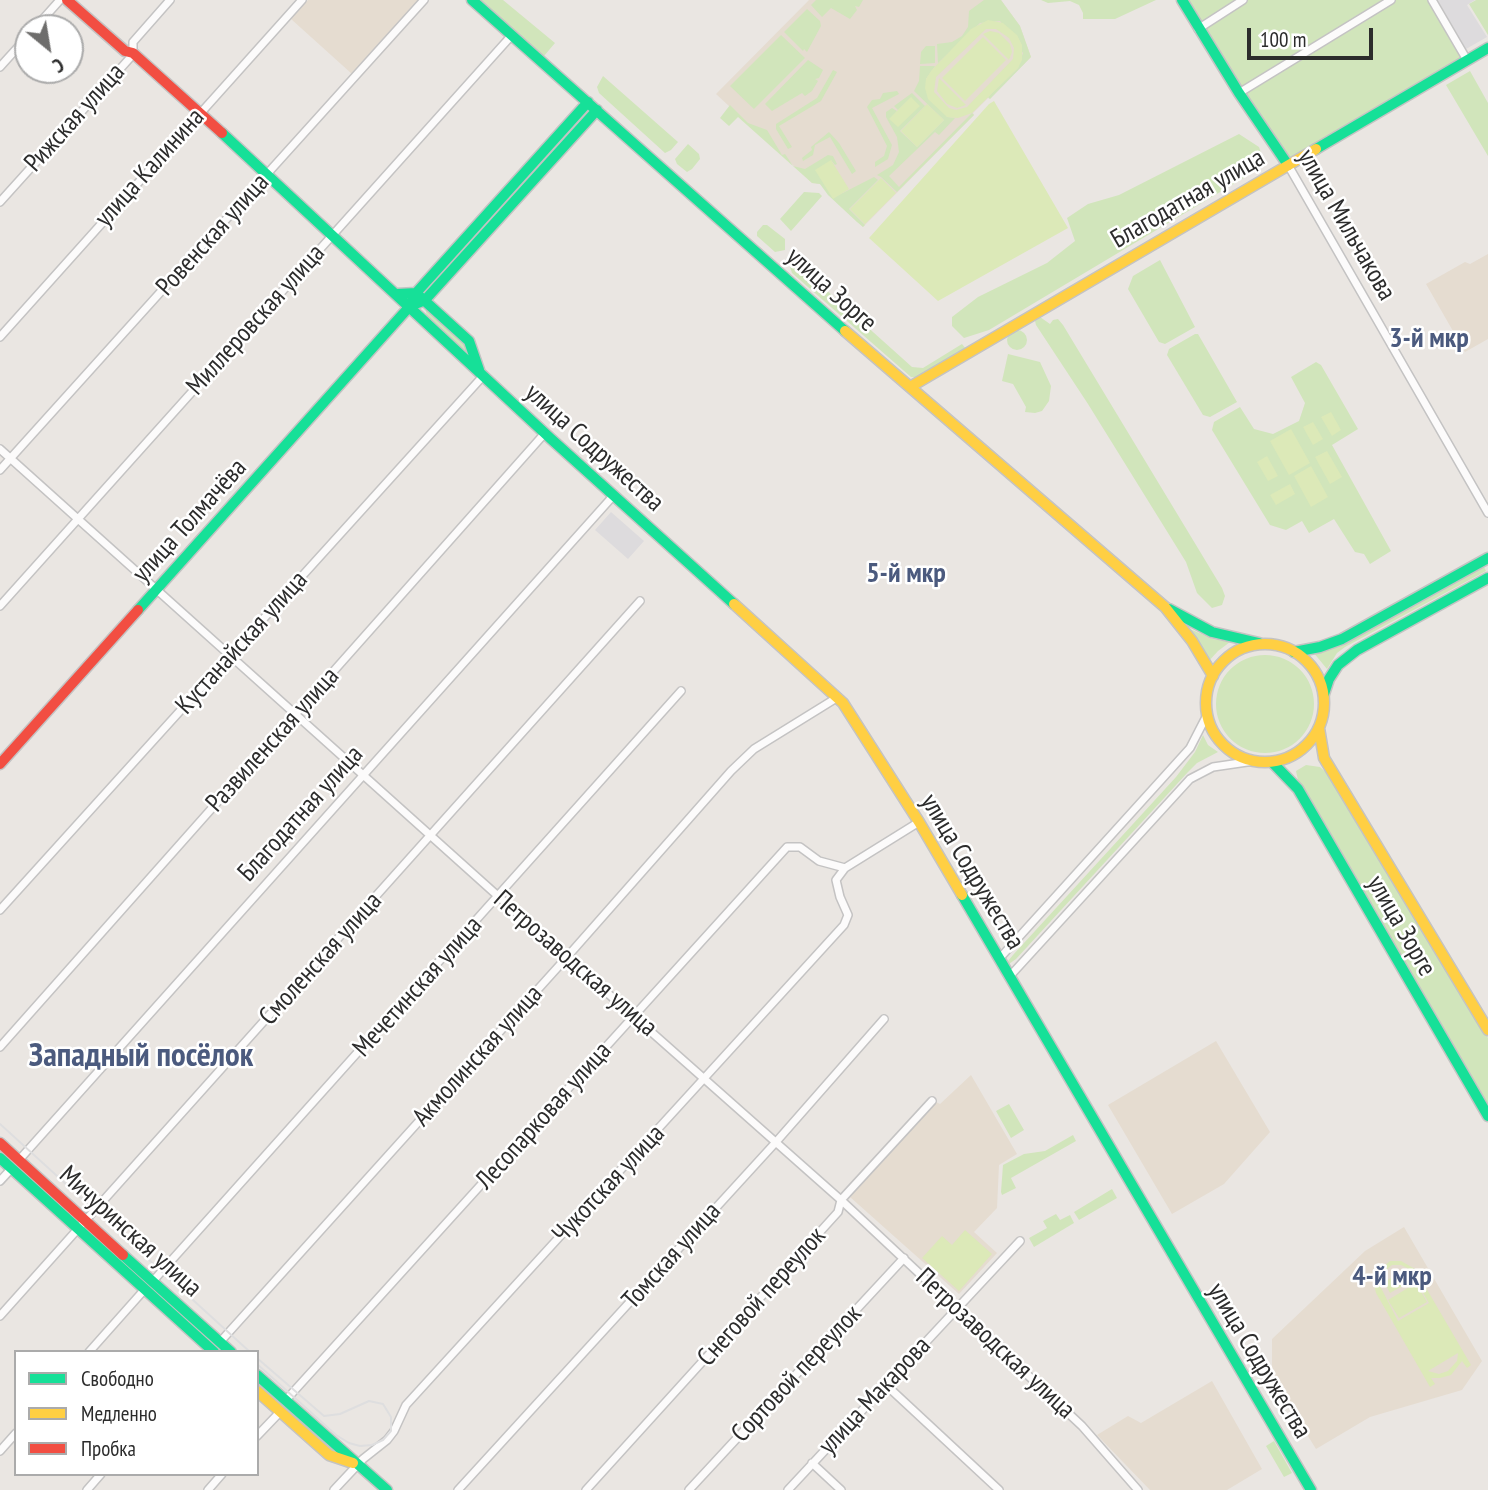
<!DOCTYPE html>
<meta charset="utf-8">
<style>
body{margin:0}
#map{position:relative;width:1488px;height:1490px;overflow:hidden;background:#eae6e2;font-family:"PT Sans Narrow",sans-serif}
canvas{display:block}
.legend{position:absolute;left:14px;top:1350px;width:245px;height:126px;box-sizing:border-box;background:#fff;border:2px solid #ababab;margin:0;padding:9px 12px;list-style:none;font-size:21px;color:#2c2c2c}
.legend li{display:flex;align-items:center;gap:14px;height:35px}
.legend b{width:35px;border:2px solid #ababab}
.north{position:absolute;left:14px;top:14px;width:70px;height:70px;box-sizing:border-box;background:#fff;border:2px solid #ababab;border-radius:50%;rotate:150deg;font-size:19px;font-weight:700;line-height:28px;text-align:center;color:#2c2c2c}
.north::after{content:'';display:block;margin:auto;width:24px;height:32px;background:#6e6d6c;clip-path:polygon(50% 0,100% 100%,50% 72%,0 100%)}
.scale{position:absolute;left:1247px;top:28px;width:126px;height:32px;box-sizing:border-box;border:4px solid #2c2c2c;border-top:0;padding-left:9px;font-size:21px;line-height:24px;white-space:nowrap;color:#2c2c2c;-webkit-text-stroke:5px #fff;paint-order:stroke}
</style>
<div id="map">
<canvas width="1488" height="1490"></canvas>
<ul class="legend">
<li><b style="height:9px;background:#16e098"></b>Свободно</li>
<li><b style="height:9px;background:#ffcf43"></b>Медленно</li>
<li><b style="height:9px;background:#f24e42"></b>Пробка</li>
</ul>
<div class="north">С</div>
<div class="scale">100 m</div>
</div>
<script>
const c = document.querySelector('canvas').getContext('2d');
c.lineJoin = 'round';
function fill(path, color) { c.fillStyle = color; c.fill(path, 'evenodd'); }
const toPath = rows => new Path2D(rows.map(r => 'M' + r).join(''));
function strokePath(path, color, width, dash) { c.strokeStyle = color; c.lineWidth = width; c.lineCap = dash ? 'butt' : 'round'; c.setLineDash(dash || []); c.stroke(path); }
function label(font, color, halo, rows, align = 'center') {
  c.font = font + ' "PT Sans Narrow",sans-serif'; c.lineWidth = 5; c.setLineDash([]); c.textBaseline = 'middle'; c.strokeStyle = halo; c.fillStyle = color; for (const [text, x, y, turn = 0] of rows) {
    c.save(); c.translate(x, y); c.rotate((+turn || 0) * Math.PI / 180); c.textAlign = isNaN(turn) ? turn : align; if (halo) c.strokeText(text, 0, 0); c.fillText(text, 0, 0); c.restore();
  }
}
fill(toPath([
 [1436,0,1475,0,1467,5,1487,37,1466,49],
 [611,512,644,541,628,559,595,530]
]), '#dddbdd');
fill(toPath([
 [308,0,419,0,352,74,291,19],
 [809,0,1001,0,1020,26,1031,57,990,99,988,98,973,113,974,115,863,227,820,184,812,183,716,94],
 [1488,254,1488,339,1465,352,1426,284,1465,262,1470,264],
 [1216,1041,1270,1132,1224,1184,1172,1214,1108,1105],
 [971,1075,1017,1154,999,1165,997,1208,974,1232,997,1253,959,1294,850,1197,936,1102,940,1104],
 [1404,1227,1482,1361,1462,1390,1370,1417,1316,1449,1272,1378,1272,1339,1365,1251],
 [1212,1381,1262,1469,1227,1490,1150,1490,1097,1435,1128,1416,1141,1423]
]), '#e5dcd0');
fill(toPath([
 [480,0,503,0,555,43,544,56],
 [816,0,863,0,859,7,855,6,857,10,850,19,831,8,822,17,811,5],
 [984,0,1001,0,1020,26,1031,57,990,99,988,97,1018,68,1023,53,1000,21,980,23,938,63,937,44,952,42,962,36,968,27,969,11],
 [1041,0,1156,0,1115,19,1083,19,1083,13,1079,5,1070,1,1048,3],
 [1187,0,1428,0,1463,58,1290,160,1240,89],
 [1476,0,1488,0,1488,35,1469,4],
 [807,9,820,21,821,26,807,52,804,49,803,51,784,32],
 [781,35,805,58,754,109,730,86],
 [926,46,935,46,935,63,920,64,921,52],
 [808,60,823,70,819,78,815,79,818,81,812,91,805,96,802,93,772,111,765,104],
 [920,66,935,66,926,79,947,117,955,118,939,135,935,132,889,176,899,187,972,113,974,115,897,192,881,177,877,175,893,165,899,152,897,137,886,117,886,112,892,108,897,111,890,119,911,97,898,110,894,106,912,93,925,106,900,131,917,147,944,120,914,91,919,81],
 [833,70,837,72,821,101,779,126,792,147,788,149,776,129,776,124,817,98],
 [1470,71,1488,103,1488,156,1446,85],
 [603,76,678,142,671,150,665,153,599,93,597,87],
 [897,91,899,94,872,108,892,145,888,159,875,167,875,162,884,156,887,146,867,107,872,100,880,99,883,93],
 [730,105,748,123,767,130,782,155,785,154,793,166,805,169,828,155,833,156,837,164,835,165,831,160,833,198,874,177,878,180,849,209,865,225,863,227,857,222,828,195,820,184,812,183,738,117,729,126,720,118],
 [577,121,579,125,434,285,431,284],
 [829,132,839,143,856,171,852,174,830,137,815,145,813,155,803,161,802,158,812,150,811,147],
 [1239,134,1259,147,1263,159,1257,170,989,330,964,338,952,326,952,317,978,297,1047,263,1075,241,1067,218,1088,204,1119,195],
 [688,144,699,154,700,159,692,169,687,172,677,164,675,159],
 [804,192,819,193,822,196,791,231,780,219],
 [763,225,767,225,785,239,785,250,775,252,757,236,757,232],
 [1160,260,1195,327,1165,344,1159,342,1128,289,1133,276],
 [795,262,912,367,923,368,962,344,966,349,919,378,911,377,792,273,790,267],
 [425,307,463,339,468,350,464,351,431,321,427,317],
 [1040,317,1050,324,1053,320,1058,319,1063,325,1222,588,1225,596,1222,605,1212,608,1197,593,1186,562,1088,404,1036,325,1035,321],
 '1007 340a10 10 0 1 1 20 0a10 10 0 1 1-20 0Z',
 [1195,334,1198,334,1237,402,1210,417,1203,415,1167,355,1169,349],
 [1008,354,1040,362,1051,386,1049,401,1042,411,1035,413,1025,412,1026,407,1013,384,1002,381],
 [1316,362,1321,365,1358,429,1332,445,1391,551,1370,564,1364,554,1355,552,1334,519,1309,533,1302,521,1286,530,1270,525,1212,430,1214,422,1240,407,1254,429,1273,434,1299,421,1305,403,1291,377],
 [1484,567,1486,571,1345,647,1337,653,1327,669,1313,652,1344,644],
 [1190,629,1213,639,1230,642,1218,651,1207,663,1203,650],
 '1216 704a49 49 0 1 1 98 0a49 49 0 1 1-98 0Z',
 [1203,735,1208,745,1218,752,1197,763,1188,772,1016,959,1009,964,1008,961,1013,955,1176,777,1195,752],
 [1306,765,1320,767,1329,775,1488,1038,1488,1104,1298,780,1296,771],
 [1009,1104,1024,1130,1011,1138,996,1111],
 [1073,1135,1076,1141,1011,1178,1016,1188,1002,1195,1001,1192,1003,1165,1024,1154,1045,1151],
 [1112,1189,1117,1198,1079,1220,1074,1212],
 [1056,1214,1060,1220,1070,1215,1074,1223,1034,1247,1029,1238,1047,1228,1043,1221],
 [89,1230,223,1352,220,1352,87,1231],
 [1274,1441,1292,1473,1284,1477,1266,1446]
]), '#d1e5bb');
fill(toPath([
 [988,20,1003,23,1017,35,1022,45,1022,60,1018,68,972,113,958,118,947,117,928,99,925,88,926,79,931,71,971,29],
 [986,29,996,29,1009,38,1014,48,1013,59,967,107,956,110,949,108,934,92,936,77],
 [990,31,999,33,1010,44,1012,52,1009,60,983,34],
 [983,37,1006,60,965,101,942,78],
 [939,78,966,105,957,108,947,104,937,91],
 [911,97,920,106,898,127,889,119],
 [994,101,1068,228,938,301,869,238,989,104],
 [927,104,944,120,917,147,901,131],
 [831,160,849,189,833,199,815,170],
 [881,178,896,193,865,224,850,209],
 [1331,412,1341,430,1332,436,1321,417],
 [1313,422,1323,439,1313,445,1303,427],
 [1291,429,1310,463,1289,475,1270,441],
 [1327,451,1342,477,1330,484,1315,457],
 [1267,456,1278,476,1268,481,1257,462],
 [1311,466,1328,497,1311,507,1294,476],
 [1290,484,1295,494,1276,505,1270,495],
 [965,1230,992,1254,959,1291,922,1258,942,1236,952,1245],
 [1390,1261,1401,1261,1415,1269,1471,1365,1467,1368,1462,1361,1451,1375,1440,1378,1431,1378,1435,1384,1430,1387,1376,1293,1374,1285,1376,1273],
 [1392,1265,1401,1265,1409,1269,1429,1303,1398,1321,1379,1284,1380,1275],
 [1458,1353,1457,1361,1448,1371,1439,1374,1428,1371],
 [1405,1270,1411,1281,1390,1293,1384,1282],
 [1416,1283,1427,1302,1399,1318,1388,1300]
]), '#dce9b8');
const street = toPath([
 [1432,0,1467,60],
 [35,28,60,0],
 [1198,29,1243,0],
 [0,67,28,36],
 [1239,93,1391,0],
 [1288,165,1488,513],
 [0,202,129,59,133,53,133,42,170,0],
 [0,337,302,0],
 [0,449,499,897,841,1200,1082,1426,1138,1490],
 [0,470,424,0],
 [0,606,512,35],
 [0,910,484,375],
 [999,959,1190,748,1207,715],
 [1010,976,1190,779,1213,767,1254,761],
 [0,1047,545,433],
 [19,1160,614,495],
 [0,1181,12,1168],
 [153,1281,681,691],
 [0,1316,640,601],
 [220,1342,567,957,731,771,754,749,838,697],
 [89,1352,145,1289],
 [885,1384,999,1490],
 [285,1401,787,847,800,847,819,861,845,868],
 [257,1436,280,1412],
 [0,1451,16,1433],
 [812,1463,841,1490],
 [87,1490,101,1474],
 [208,1490,222,1474],
 [334,1490,363,1459,387,1440,394,1431,406,1405,844,925,848,915,840,897,836,880,845,868,919,822],
 [458,1490,776,1142,884,1019],
 [586,1490,838,1212,841,1200,932,1101],
 [689,1490,904,1258],
 [788,1490,1020,1241]
]);
const fast = toPath([
 [472,0,845,331],
 [1182,0,1239,93,1288,165],
 [222,133,550,438,734,604],
 [1316,149,1488,48],
 [397,294,416,293,469,341,479,370],
 [410,306,425,300,597,110],
 [1169,609,1212,632,1259,643],
 [138,610,410,306,416,293,588,102],
 [1294,652,1320,647,1342,639,1488,558],
 [1324,694,1329,679,1338,665,1357,650,1488,578],
 [1272,762,1298,789,1488,1116],
 [962,895,1311,1490],
 [0,1158,214,1352],
 [123,1255,231,1352],
 [257,1375,387,1490]
]);
const slow = toPath([
 [845,331,1165,607,1192,641,1213,676],
 [910,387,1316,149],
 [734,604,843,703,919,822,962,895],
 '1206 703a59 59 0 1 1 118 0a59 59 0 1 1-118 0Z',
 [1319,728,1324,758,1488,1030],
 [257,1391,329,1455,353,1463]
]);
const jam = toPath([
 [67,0,125,51,133,53,222,133],
 [0,764,138,610],
 [0,1143,123,1255]
]);
strokePath(street, '#c4c3c3', 10);
strokePath(fast, '#c4c3c3', 13);
strokePath(slow, '#c4c3c3', 13);
strokePath(jam, '#c4c3c3', 13);
strokePath(street, '#fcfbfb', 7);
strokePath(fast, '#16e098', 10);
strokePath(slow, '#ffcf43', 10);
strokePath(jam, '#f24e42', 10);
strokePath(toPath([
 [0,1124,250,1352],
 [257,1358,324,1416,340,1414,369,1401,383,1404,391,1417,391,1431,383,1440,372,1445,360,1446,349,1443,336,1435,257,1364]
]), '#dededf', 2);
label('26px', '#2c2c2c', '#fff', [
 ["Рижская улица",75,118,-48],
 ["улица Калинина",150,168,-48],
 ["Благодатная улица",1188,199,-30],
 ["улица Мильчакова",1346,225,60],
 ["Ровенская улица",213,235,-48],
 ["улица Зорге",831,290,42],
 ["Миллеровская улица",256,320,-48],
 ["улица Содружества",594,448,42],
 ["улица Толмачёва",190,521,-48],
 ["Кустанайская улица",242,643,-48],
 ["Развиленская улица",273,740,-48],
 ["Благодатная улица",301,814,-48],
 ["улица Содружества",972,872,59],
 ["улица Зорге",1401,926,60],
 ["Смоленская улица",321,959,-48],
 ["Петрозаводская улица",575,964,41],
 ["Мечетинская улица",418,987,-48],
 ["Акмолинская улица",478,1056,-48],
 ["Лесопарковая улица",544,1116,-48],
 ["Чукотская улица",609,1184,-47],
 ["Мичуринская улица",130,1232,42],
 ["Томская улица",672,1256,-48],
 ["Снеговой переулок",762,1297,-48],
 ["Петрозаводская улица",995,1344,43],
 ["улица Содружества",1259,1361,59],
 ["Сортовой переулок",797,1374,-47],
 ["улица Макарова",875,1396,-47]
]);
label('bold 28px', '#4b5a7e', '#fff', [
 ["3-й мкр",1429,339],
 ["5-й мкр",906,574],
 ["4-й мкр",1392,1277]
]);
label('bold 33px', '#4b5a7e', '#fff', [
 ["Западный посёлок",141,1057]
]);
</script>
